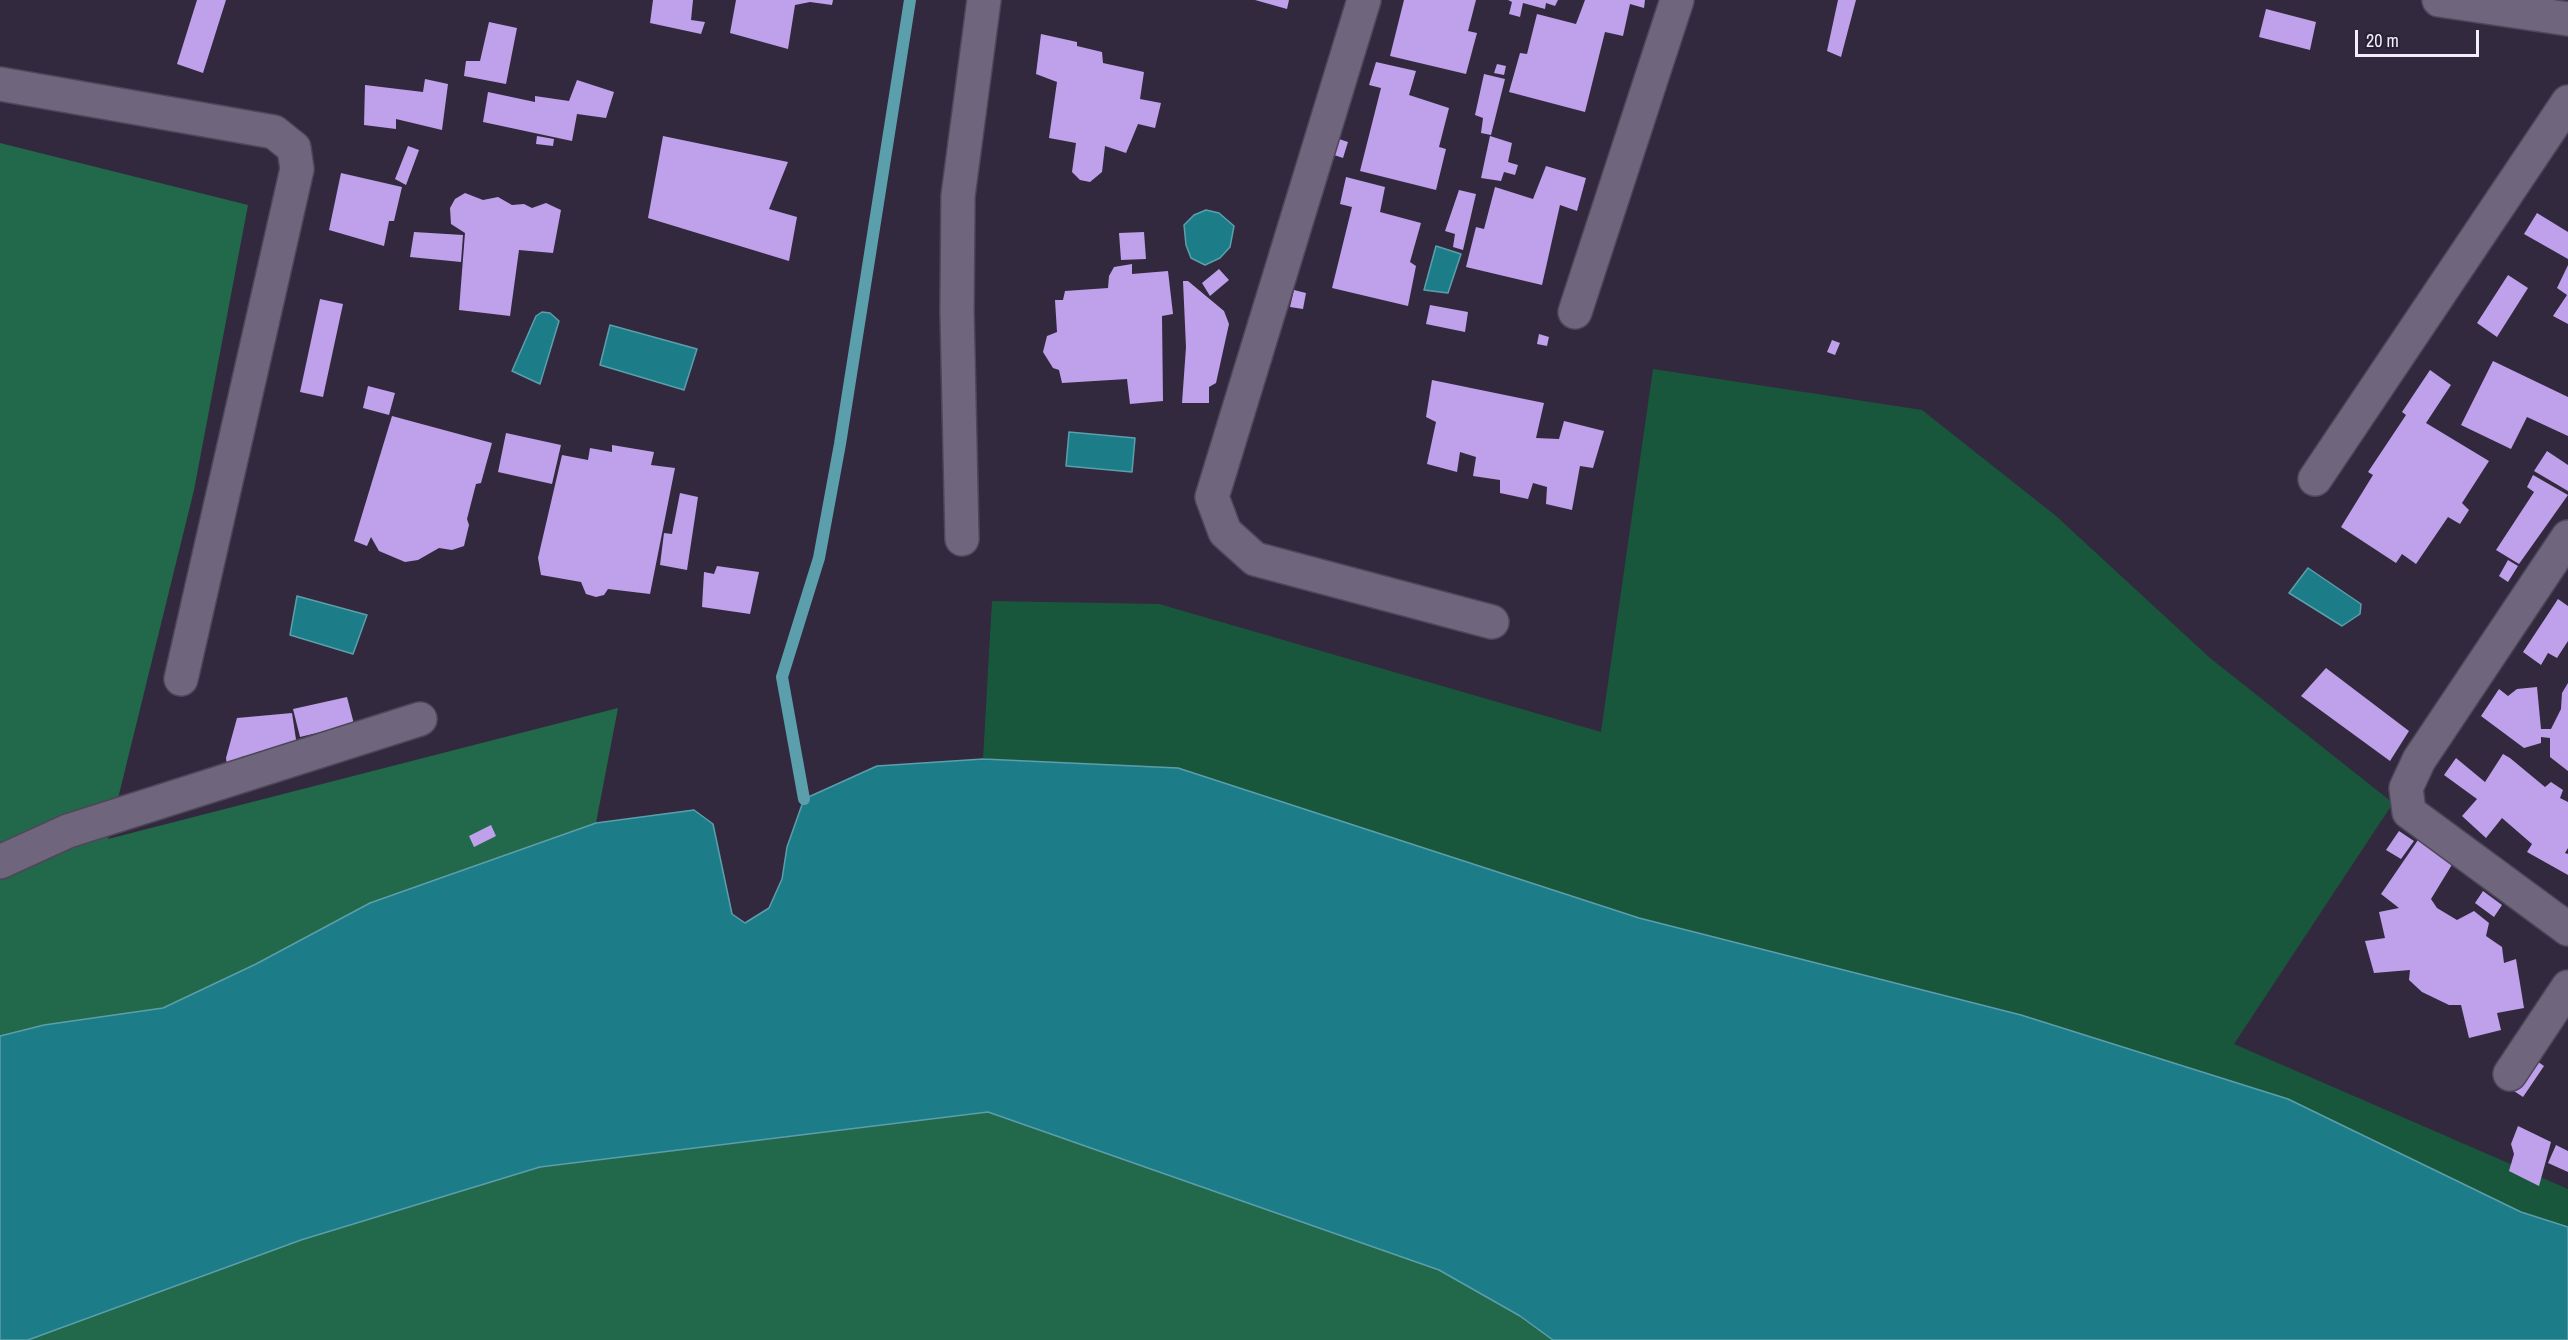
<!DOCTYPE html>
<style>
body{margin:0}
#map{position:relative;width:2568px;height:1340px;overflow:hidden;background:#32293e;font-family:"Archivo Narrow",sans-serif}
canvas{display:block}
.scale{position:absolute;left:2355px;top:30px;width:124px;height:27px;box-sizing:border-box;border:3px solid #f3eefc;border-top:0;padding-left:8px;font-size:18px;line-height:21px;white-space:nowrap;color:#f3eefc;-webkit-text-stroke:4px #282034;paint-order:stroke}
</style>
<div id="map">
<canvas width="2568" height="1340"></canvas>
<div class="scale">20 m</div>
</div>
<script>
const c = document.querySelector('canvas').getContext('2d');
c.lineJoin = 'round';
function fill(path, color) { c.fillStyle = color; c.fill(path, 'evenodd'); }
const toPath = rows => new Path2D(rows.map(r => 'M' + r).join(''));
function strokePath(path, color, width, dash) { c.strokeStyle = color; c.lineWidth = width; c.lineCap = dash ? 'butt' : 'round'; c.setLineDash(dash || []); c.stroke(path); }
fill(toPath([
 [1653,369,1922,410,2056,516,2210,658,2393,803,2234,1044,2568,1189,2568,1227,2521,1212,2288,1099,2021,1015,1639,918,1178,768,983,759,992,601,1159,604,1601,732]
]), '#19573d');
fill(toPath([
 [0,143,248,205,194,490,108,839,618,708,596,823,370,903,256,964,163,1008,44,1025,0,1036],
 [988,1112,1439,1270,1520,1316,1553,1340,28,1340,301,1240,540,1167]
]), '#22684a');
const water = toPath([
 [1206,210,1219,213,1234,226,1230,247,1220,258,1205,265,1191,258,1186,245,1184,225,1194,215,1206,210],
 [1436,246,1461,254,1448,293,1424,290,1436,246],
 [542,312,550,313,559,321,540,384,512,371,536,316,542,312],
 [610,325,697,349,684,390,600,365,610,325],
 [1069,432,1135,438,1132,472,1066,466,1069,432],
 [2308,568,2361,604,2360,614,2342,626,2289,593,2308,568],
 [297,596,367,615,353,654,290,635,297,596],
 [983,759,1178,768,1639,918,2021,1015,2288,1099,2521,1212,2568,1227,2568,1340,1553,1340,1520,1316,1439,1270,988,1112,540,1167,301,1240,28,1340,0,1340,0,1036,44,1025,163,1008,256,964,370,903,596,823,694,810,713,824,732,914,745,923,769,908,782,879,787,847,804,799,877,766,983,759]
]);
fill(water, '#1c7d89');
strokePath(water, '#5c9fac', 1.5);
strokePath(toPath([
 [804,799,782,677,819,558,840,444,910,0]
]), '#5c9fac', 12);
fill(toPath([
 [197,0,226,0,203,73,177,64],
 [653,0,693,0,691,20,705,22,701,34,650,23],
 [736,0,833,0,832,5,810,2,795,5,788,49,730,33],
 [1255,0,1289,0,1287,9],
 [1404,0,1476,0,1468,31,1477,33,1466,74,1390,56],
 [1508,0,1558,0,1555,6,1546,3,1545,9,1523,3,1520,17,1509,14,1512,2],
 [1585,0,1645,0,1644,8,1630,4,1623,36,1605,32,1585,112,1509,92,1520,53,1527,54,1537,14,1576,24],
 [1838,0,1856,0,1841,57,1827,51],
 [2266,9,2316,22,2310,50,2259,37],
 [489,22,517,28,506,84,464,76,466,61,480,61],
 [1041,34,1077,42,1077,46,1102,52,1103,63,1144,72,1140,99,1161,103,1155,128,1138,124,1126,153,1105,146,1102,172,1090,182,1080,180,1072,172,1076,143,1049,138,1057,82,1036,74],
 [1376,62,1416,71,1409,95,1449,108,1439,147,1446,149,1436,190,1360,171,1381,88,1369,85],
 [1497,64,1506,66,1504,75,1494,73],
 [1484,74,1505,79,1491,135,1481,133,1483,118,1475,115],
 [425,79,448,84,442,130,396,119,396,129,364,125,365,85,423,92],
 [577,80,614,92,606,118,577,114,572,141,483,122,488,92,535,102,535,96,569,101],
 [537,136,554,139,553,146,536,144],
 [663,136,788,162,769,209,797,217,789,261,648,218],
 [1490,136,1512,143,1508,162,1518,165,1515,175,1504,172,1501,181,1481,178],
 [1336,138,1348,142,1343,158,1331,154],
 [408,146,419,150,406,185,395,179],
 [1546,166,1586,178,1577,211,1560,205,1542,285,1466,267,1476,227,1484,229,1495,187,1533,199],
 [341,173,402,187,394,221,389,221,384,246,329,230],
 [1346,177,1385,187,1380,212,1421,223,1410,262,1416,266,1408,306,1332,288,1352,207,1340,204],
 [1459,190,1476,194,1463,250,1453,247,1455,234,1445,231],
 [465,193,483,200,498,197,512,205,524,204,532,208,546,203,561,210,553,253,519,250,510,316,459,310,465,233,451,224,450,208,455,199],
 [2537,213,2568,232,2568,259,2524,234],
 [414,232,463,235,461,262,410,257],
 [1144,232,1146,259,1121,260,1119,233],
 [1132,264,1132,274,1168,271,1173,314,1162,316,1163,401,1130,404,1127,379,1062,383,1059,370,1053,368,1043,352,1047,336,1057,332,1055,300,1063,300,1065,291,1108,288,1109,276,1114,267],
 [2568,265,2568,324,2553,316,2567,295,2557,288],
 [1219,269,1229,280,1210,296,1202,283],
 [2508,275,2528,288,2497,337,2477,323],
 [1183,281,1188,281,1224,311,1229,324,1216,383,1209,387,1209,403,1182,403,1186,347],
 [1294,290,1306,293,1303,309,1290,307],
 [320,299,343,304,323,397,300,392],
 [1430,305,1468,312,1465,332,1426,324],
 [1539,334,1549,337,1547,346,1537,344],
 [1832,340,1840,343,1835,355,1827,352],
 [2493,361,2568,397,2568,436,2527,417,2511,449,2461,425],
 [2430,370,2451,385,2426,423,2489,461,2462,503,2469,510,2460,524,2448,517,2416,564,2402,554,2396,563,2341,527,2373,475,2368,472,2406,415,2402,412],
 [1432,380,1544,403,1536,438,1559,439,1564,421,1604,431,1593,468,1580,466,1572,510,1546,504,1547,487,1533,483,1528,499,1500,493,1500,480,1473,476,1476,457,1460,452,1457,472,1427,464,1436,422,1426,417],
 [368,386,395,393,389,415,363,408],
 [392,416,492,443,481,483,476,484,467,519,469,525,464,546,452,550,439,548,418,560,405,562,379,551,371,537,367,546,354,541],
 [506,433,561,445,552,484,498,472],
 [612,445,654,452,651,465,675,468,650,594,608,589,604,595,596,597,586,594,581,582,541,575,538,558,562,455,588,460,590,448,612,452],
 [2547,451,2568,465,2568,491,2534,471],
 [2533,475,2568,495,2519,564,2496,550,2534,492,2527,487],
 [680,493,698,497,687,570,660,565,664,533,672,534],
 [2508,560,2518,566,2508,582,2499,576],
 [717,566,759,572,750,614,702,607,704,572,714,574],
 [2558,599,2568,606,2568,641,2557,658,2548,653,2541,665,2523,652],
 [2326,668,2409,731,2390,761,2301,696],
 [2568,683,2568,771,2550,757,2550,738,2541,737,2541,743,2524,748,2481,716,2499,689,2508,696,2517,689,2537,687,2541,729,2551,729,2561,709,2562,693],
 [347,697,354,724,300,737,293,709],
 [292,713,297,746,241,757,240,764,227,766,226,758,237,718],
 [2503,754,2510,758,2545,787,2551,782,2563,790,2560,798,2568,802,2568,848,2565,853,2568,854,2568,875,2527,852,2532,844,2502,818,2486,838,2462,816,2477,799,2444,775,2456,758,2485,782],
 [491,825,496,836,474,847,469,836],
 [2399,831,2414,841,2401,859,2386,850],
 [2420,837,2453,863,2431,899,2437,908,2457,920,2474,911,2489,923,2486,936,2502,947,2504,963,2516,959,2524,1008,2497,1013,2501,1030,2469,1038,2461,1005,2449,1005,2422,992,2409,980,2410,970,2374,973,2365,941,2385,938,2379,912,2399,908,2381,894],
 [2483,891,2502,905,2494,917,2475,903],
 [2531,1057,2544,1066,2523,1097,2511,1089],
 [2518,1126,2551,1142,2539,1186,2509,1171,2514,1154,2511,1144],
 [2556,1145,2568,1151,2568,1172,2548,1163]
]), '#bea1ea');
const minor = toPath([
 [1364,0,1212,497,1225,532,1255,559,1492,622],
 [2439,0,2568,19],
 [0,84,274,132,294,148,297,169,181,679],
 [1575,312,1677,0],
 [2315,479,2568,102],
 [2568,537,2419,760,2406,788,2409,812,2568,929],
 [962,539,957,311,958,196,984,0],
 [0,862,68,831,420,719],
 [2510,1074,2568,987]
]);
strokePath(minor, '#4e4759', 36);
strokePath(minor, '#6f667e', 33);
</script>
